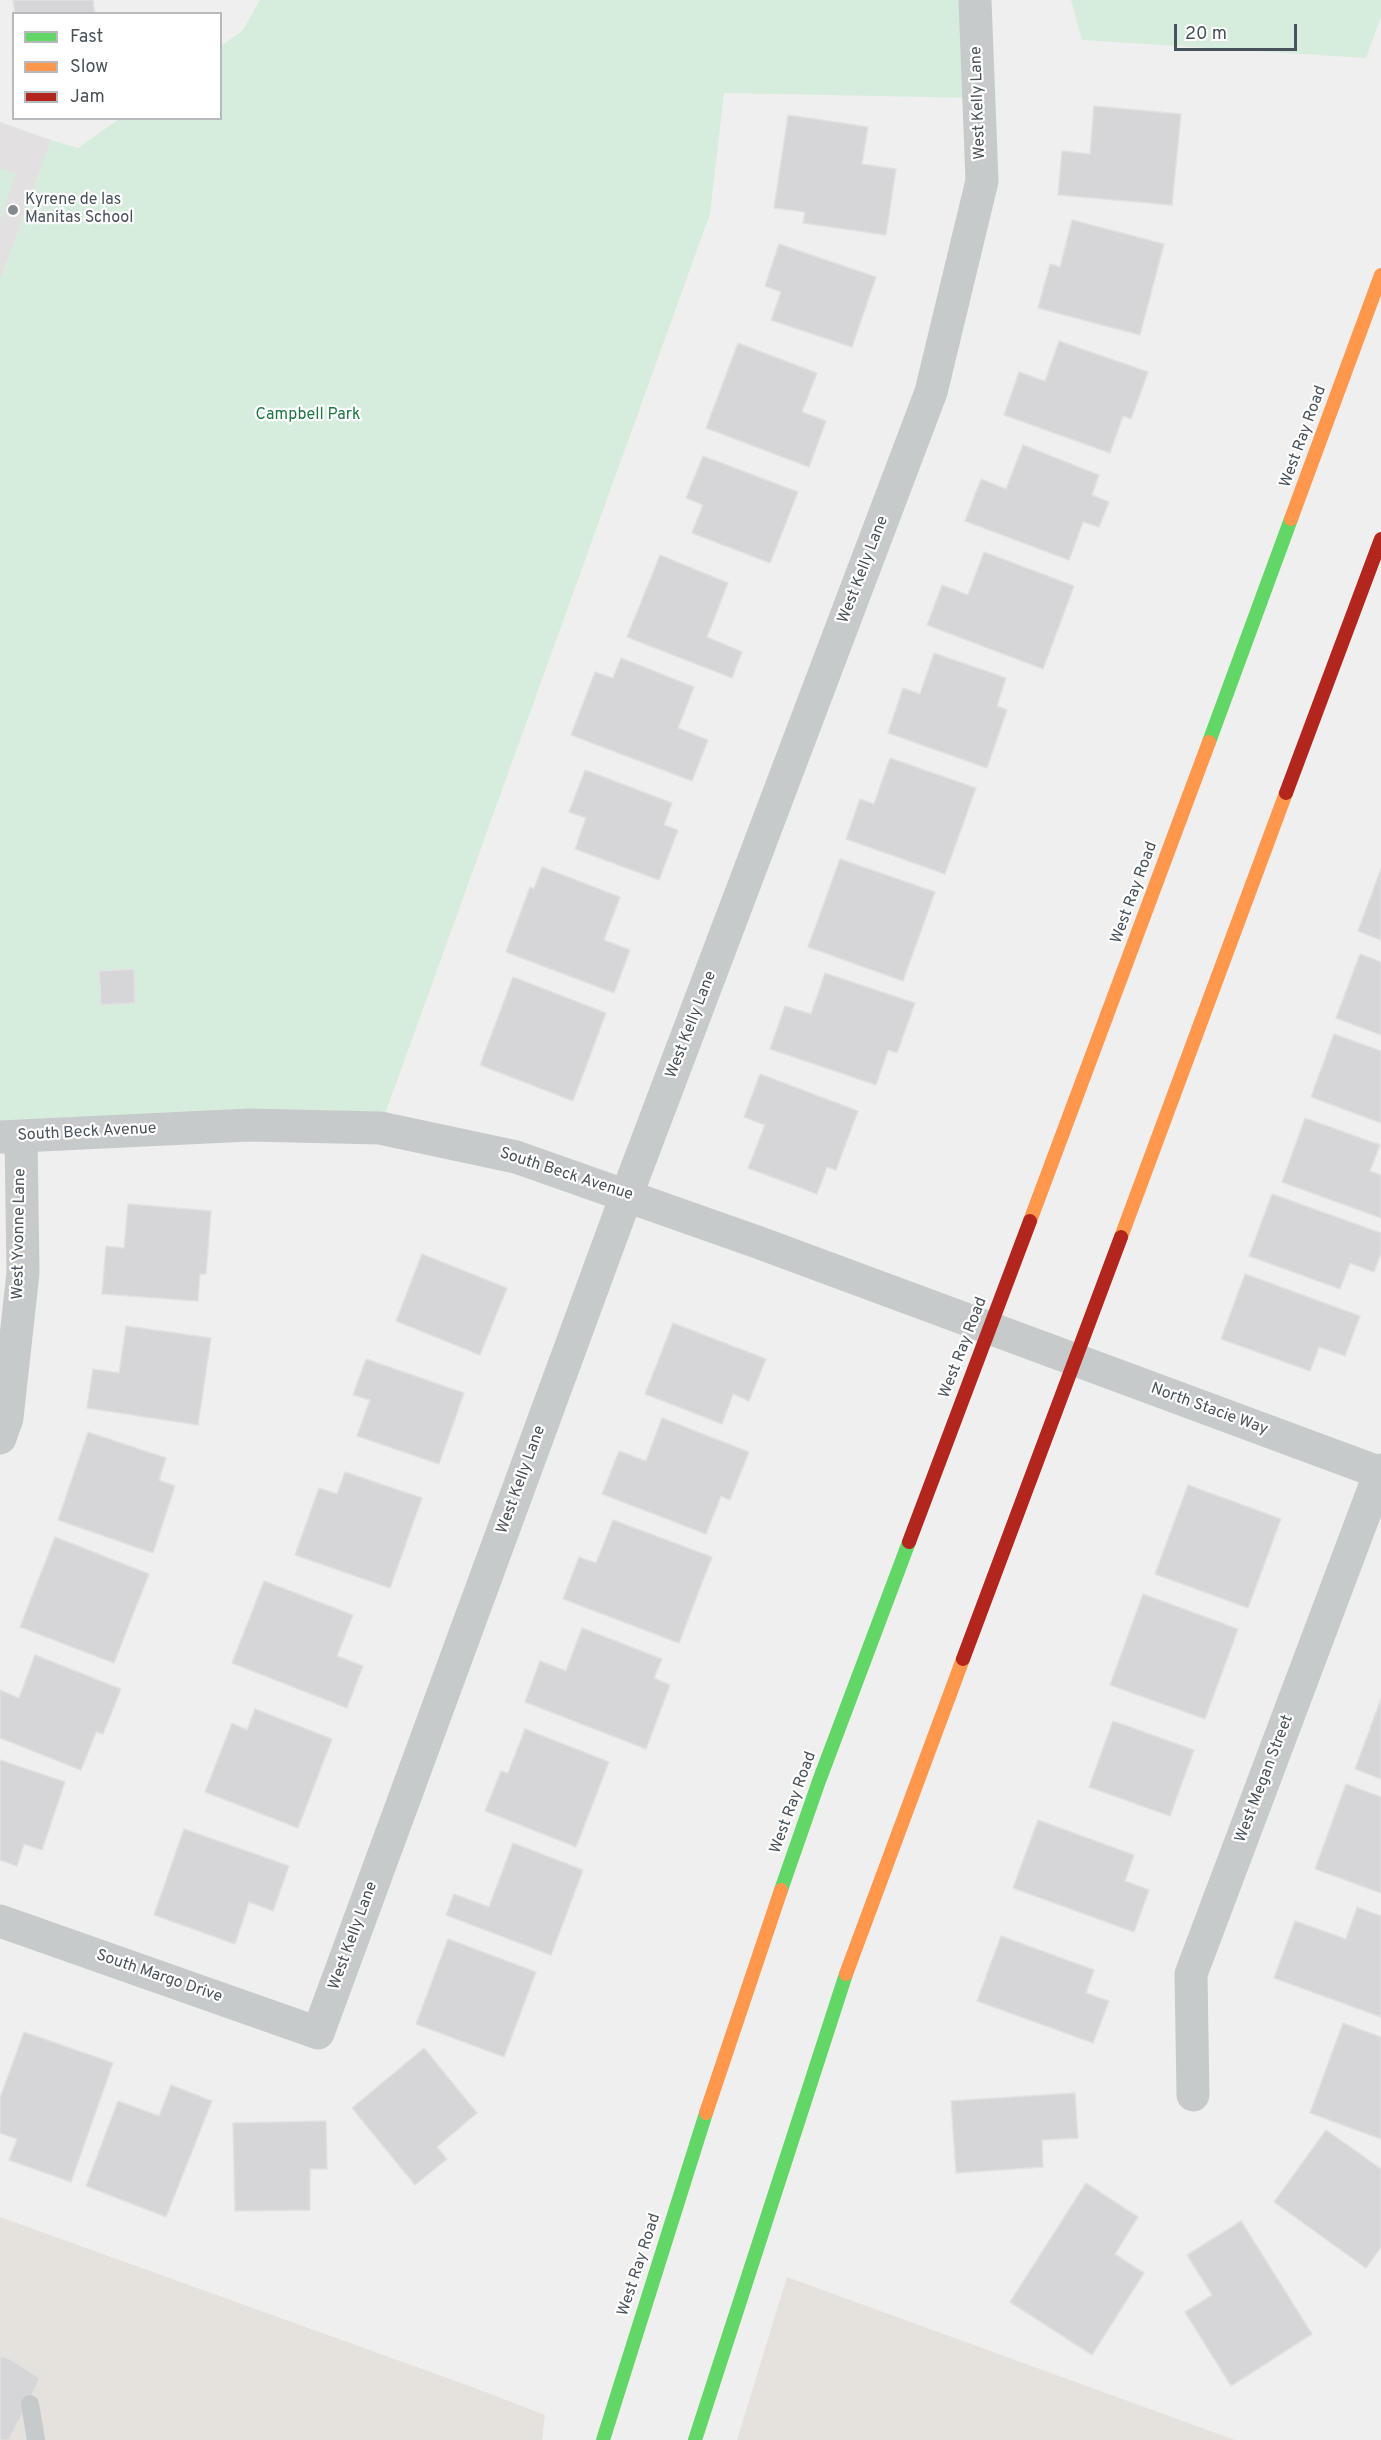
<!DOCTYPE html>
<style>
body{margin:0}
#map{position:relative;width:1381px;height:2440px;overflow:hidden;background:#f0efef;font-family:Overpass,sans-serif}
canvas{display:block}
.legend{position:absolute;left:12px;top:12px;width:210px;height:108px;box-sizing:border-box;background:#fff;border:2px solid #b6babd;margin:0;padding:8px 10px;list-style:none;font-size:18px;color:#48525a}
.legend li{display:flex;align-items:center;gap:12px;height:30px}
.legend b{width:30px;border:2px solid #b6babd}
.scale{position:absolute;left:1174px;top:24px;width:123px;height:27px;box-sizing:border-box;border:3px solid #48525a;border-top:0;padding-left:8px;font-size:18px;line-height:21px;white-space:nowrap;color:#48525a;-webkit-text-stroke:4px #fff;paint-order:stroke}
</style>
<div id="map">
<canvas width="1381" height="2440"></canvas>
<ul class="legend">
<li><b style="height:8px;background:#63d668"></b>Fast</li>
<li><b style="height:8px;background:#ff974d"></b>Slow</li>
<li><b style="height:8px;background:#b3261e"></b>Jam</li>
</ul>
<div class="scale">20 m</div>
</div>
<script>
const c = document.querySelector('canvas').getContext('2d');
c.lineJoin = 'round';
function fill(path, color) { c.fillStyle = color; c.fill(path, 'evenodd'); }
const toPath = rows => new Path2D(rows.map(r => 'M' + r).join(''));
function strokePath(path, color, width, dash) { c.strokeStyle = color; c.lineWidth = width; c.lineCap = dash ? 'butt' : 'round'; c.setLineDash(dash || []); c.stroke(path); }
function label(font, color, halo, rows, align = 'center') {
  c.font = font + ' Overpass,sans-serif'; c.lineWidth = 4.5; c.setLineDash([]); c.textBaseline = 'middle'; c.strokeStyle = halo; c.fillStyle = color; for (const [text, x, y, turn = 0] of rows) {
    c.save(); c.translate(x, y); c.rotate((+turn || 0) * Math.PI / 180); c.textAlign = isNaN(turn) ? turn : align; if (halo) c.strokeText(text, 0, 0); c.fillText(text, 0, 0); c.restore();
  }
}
fill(toPath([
 [0,2217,475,2388,545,2415,542,2440,0,2440],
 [787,2277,1235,2440,737,2440]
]), '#e5e2dd');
fill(toPath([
 [0,122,51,140,0,281]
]), '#e2e0e0');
fill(toPath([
 [260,0,975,0,979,98,724,93,710,214,380,1128,0,1137,0,281,51,140,78,148,119,119,220,118,221,46,242,31],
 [1071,0,1381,0,1381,17,1366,58,1082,40],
 [0,169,16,174,0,220]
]), '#d6eddd');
const building = toPath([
 [13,0,93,0,95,14,15,14,13,0],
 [1094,106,1181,114,1172,205,1058,195,1062,151,1090,154,1094,106],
 [788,115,868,127,862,164,896,169,886,235,803,223,805,212,774,208,788,115],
 [1072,220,1164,244,1140,335,1038,308,1050,264,1060,267,1072,220],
 [779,244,876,277,852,347,771,320,781,292,765,286,779,244],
 [1059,341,1148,372,1131,419,1123,416,1110,453,1004,415,1019,372,1045,381,1059,341],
 [738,343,817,373,802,412,826,421,809,467,706,428,738,343],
 [1023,445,1099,475,1092,495,1109,502,1099,527,1083,522,1069,560,965,521,981,479,1006,489,1023,445],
 [703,456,798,492,770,563,692,533,703,505,686,498,703,456],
 [984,552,1074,586,1043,669,927,625,942,585,968,595,984,552],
 [660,555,728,583,707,637,742,652,732,678,627,637,660,555],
 [934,653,1006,678,997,706,1007,710,987,768,888,733,903,688,920,694,934,653],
 [621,658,694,687,678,728,708,740,692,781,571,735,595,672,613,678,621,658],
 [890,758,976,788,945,874,846,839,860,799,874,804,890,758],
 [585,770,672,803,664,825,678,830,659,880,575,849,586,818,569,812,585,770],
 [840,859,935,892,903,981,808,947,840,859],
 [542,867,620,897,604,940,630,950,614,993,506,952,530,887,534,889,542,867],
 [1381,869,1381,940,1358,931,1381,869],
 [1360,954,1381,962,1381,1035,1336,1018,1360,954],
 [134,969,135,1003,101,1005,99,971,134,969],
 [825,973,915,1003,897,1053,888,1050,876,1085,770,1049,785,1006,811,1014,825,973],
 [513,977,606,1013,573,1101,480,1065,513,977],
 [1334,1034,1381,1051,1381,1123,1311,1097,1334,1034],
 [760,1074,858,1111,836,1170,827,1167,817,1194,748,1168,765,1125,744,1117,760,1074],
 [1305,1118,1380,1145,1370,1171,1381,1175,1381,1218,1282,1182,1305,1118],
 [1272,1194,1381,1233,1381,1253,1374,1272,1350,1263,1340,1289,1249,1256,1272,1194],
 [128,1204,211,1211,206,1274,200,1274,198,1301,102,1294,106,1246,124,1248,128,1204],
 [422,1254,507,1288,480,1355,396,1321,422,1254],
 [1245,1274,1360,1316,1345,1356,1319,1347,1310,1371,1221,1339,1245,1274],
 [673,1323,766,1359,749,1401,733,1394,722,1424,645,1394,673,1323],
 [126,1326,211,1338,198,1425,87,1408,93,1369,119,1373,126,1326],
 [366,1359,464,1393,439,1464,357,1436,370,1400,353,1395,366,1359],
 [662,1418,749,1452,730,1500,721,1496,706,1534,602,1494,619,1451,646,1461,662,1418],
 [88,1432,166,1458,159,1480,175,1486,153,1553,58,1520,88,1432],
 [345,1472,422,1498,390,1588,295,1555,319,1488,337,1494,345,1472],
 [1188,1485,1281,1519,1248,1608,1155,1574,1188,1485],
 [613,1520,712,1557,679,1643,563,1599,579,1557,596,1563,613,1520],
 [55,1537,149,1574,114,1663,20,1627,55,1537],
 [264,1581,353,1615,337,1656,363,1666,347,1708,232,1663,264,1581],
 [1143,1594,1238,1629,1205,1719,1110,1685,1143,1594],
 [582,1628,662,1659,654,1678,670,1685,646,1749,525,1702,540,1661,566,1671,582,1628],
 [35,1655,121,1689,103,1734,96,1732,81,1770,0,1738,0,1690,19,1698,35,1655],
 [1381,1699,1381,1779,1355,1769,1381,1699],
 [255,1709,332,1739,298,1828,205,1792,232,1723,247,1730,255,1709],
 [1113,1721,1194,1750,1170,1816,1089,1787,1113,1721],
 [525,1729,609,1762,576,1847,485,1811,501,1771,508,1773,525,1729],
 [0,1760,65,1782,42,1850,24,1844,17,1866,0,1860,0,1760],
 [1346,1784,1381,1797,1381,1893,1315,1869,1346,1784],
 [1038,1820,1134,1855,1125,1881,1149,1890,1134,1932,1013,1888,1038,1820],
 [184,1829,289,1866,273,1911,249,1902,235,1944,154,1915,184,1829],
 [513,1843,583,1870,551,1955,446,1915,454,1894,489,1907,513,1843],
 [1357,1907,1381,1916,1381,2017,1274,1978,1295,1921,1346,1939,1357,1907],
 [1001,1936,1094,1970,1086,1993,1109,2001,1093,2043,977,2001,1001,1936],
 [448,1939,536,1972,504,2057,416,2024,448,1939],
 [1343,2023,1381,2037,1381,2139,1310,2113,1343,2023],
 [24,2032,113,2063,71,2182,9,2160,17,2139,0,2133,0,2098,24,2032],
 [424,2048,477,2113,437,2147,447,2159,415,2185,352,2108,424,2048],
 [171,2085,212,2101,166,2217,86,2186,118,2101,159,2116,171,2085],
 [1075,2093,1078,2138,1042,2140,1043,2167,956,2173,951,2101,1075,2093],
 [326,2121,327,2169,310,2169,310,2210,235,2211,233,2123,326,2121],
 [1326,2130,1381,2169,1381,2247,1366,2268,1274,2202,1326,2130],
 [1086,2183,1138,2217,1115,2254,1144,2273,1092,2355,1010,2302,1086,2183],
 [1241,2221,1312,2334,1231,2386,1185,2312,1212,2295,1187,2255,1241,2221],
 [0,2356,10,2359,40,2378,9,2440,0,2440,0,2356]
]);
fill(building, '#d6d6d8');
strokePath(building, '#e1e1e2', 1.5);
strokePath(toPath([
 [30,2404,36,2440]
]), '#c7cacb', 18);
strokePath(toPath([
 [0,1137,249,1125,380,1128,516,1157,760,1243,1381,1473],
 [0,1438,7,1418,23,1273,21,1136],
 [0,1921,318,2033,627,1194,931,392,982,181,975,0],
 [1193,2095,1191,1974,1381,1470]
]), '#c7cacb', 33);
strokePath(toPath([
 [1209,742,1291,519],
 [781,1890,819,1781,909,1542],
 [603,2440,706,2113],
 [695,2440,846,1974]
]), '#63d668', 14);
strokePath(toPath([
 [1291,519,1381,275],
 [1030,1221,1209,742],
 [1121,1237,1286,793],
 [846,1974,963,1659],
 [706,2113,781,1890]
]), '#ff974d', 14);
strokePath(toPath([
 [1286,793,1381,539],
 [909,1542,1030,1221],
 [963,1659,1121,1237]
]), '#b3261e', 14);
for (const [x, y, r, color] of [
 [13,210,6,"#83898e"]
]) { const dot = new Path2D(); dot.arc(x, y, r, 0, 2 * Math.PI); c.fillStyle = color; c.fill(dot); strokePath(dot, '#fff', 2); }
label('16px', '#48525a', '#fff', [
 ["West Kelly Lane",979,103,-92],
 ["West Ray Road",1304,437,-70],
 ["West Kelly Lane",864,570,-69],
 ["West Ray Road",1135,893,-70],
 ["West Kelly Lane",692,1025,-69],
 ["South Beck Avenue",87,1133,-3],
 ["South Beck Avenue",566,1175,18],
 ["West Yvonne Lane",20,1234,-89],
 ["West Ray Road",964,1348,-69],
 ["North Stacie Way",1209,1410,20],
 ["West Kelly Lane",522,1480,-70],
 ["West Megan Street",1265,1779,-69],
 ["West Ray Road",794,1803,-70],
 ["West Kelly Lane",354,1936,-70],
 ["South Margo Drive",159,1977,19],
 ["West Ray Road",640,2265,-72]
]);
label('16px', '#48525a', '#fff', [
 ["Kyrene de las",25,201],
 ["Manitas School",25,219]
], 'left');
label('16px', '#1f7546', '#fff', [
 ["Campbell Park",308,416]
]);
</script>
